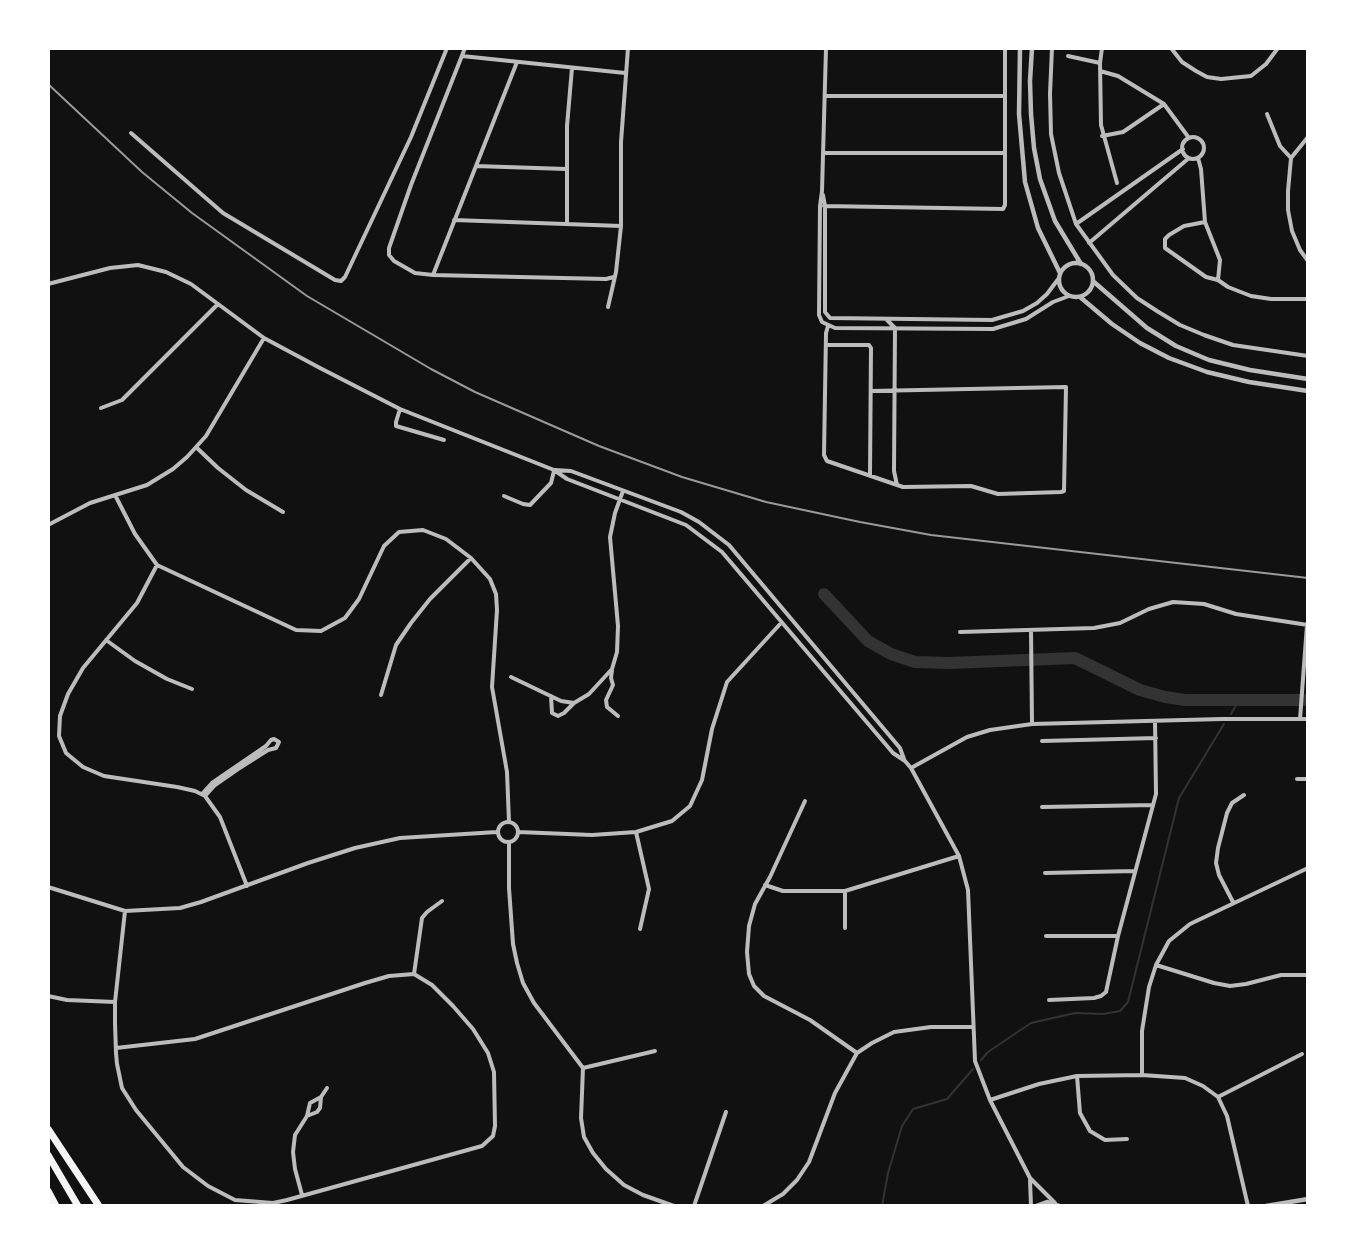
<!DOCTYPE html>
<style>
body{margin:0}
#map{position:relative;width:1356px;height:1254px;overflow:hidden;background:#111;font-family:Arial,sans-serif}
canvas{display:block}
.frame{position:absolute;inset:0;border:50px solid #fff;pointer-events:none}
</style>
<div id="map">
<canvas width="1356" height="1254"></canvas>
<div class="frame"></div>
</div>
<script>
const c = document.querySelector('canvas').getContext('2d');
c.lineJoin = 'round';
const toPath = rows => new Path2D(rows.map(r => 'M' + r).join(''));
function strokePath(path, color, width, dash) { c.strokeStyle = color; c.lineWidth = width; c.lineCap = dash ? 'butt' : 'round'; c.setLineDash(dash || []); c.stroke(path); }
strokePath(toPath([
 [1231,714,1239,700],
 [981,1060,988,1052,1031,1023,1075,1013,1103,1014,1120,1011,1128,1002,1179,798,1224,724],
 [882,1206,888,1173,902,1126,913,1109,947,1099,973,1069]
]), '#333', 2);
strokePath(toPath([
 [824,594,868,641,891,654,915,662,950,663,1075,658,1140,690,1165,697,1185,700,1308,700]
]), '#333', 12);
strokePath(toPath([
 [465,48,411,185,389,248,389,255,394,261,415,273,433,275,606,279,614,277],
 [826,48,822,191,820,206,819,315,822,322,835,328,993,329,1026,319,1053,302,1069,296],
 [1052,48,1050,94,1051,134,1059,173,1076,224,1113,275,1137,298,1157,311,1180,325,1204,335,1233,345,1308,356],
 [1102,48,1100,63,1101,125,1117,183],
 [1171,48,1182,62,1196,71,1207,77,1221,79,1251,76,1266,64,1278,48],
 [462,56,625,73],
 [1068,56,1100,63],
 [1100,71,1118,76,1164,104,1189,138],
 [825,96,1005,96],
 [1267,114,1280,146,1291,158],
 [131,133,223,213,335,280,341,281,345,277,411,137,447,48],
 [1102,136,1123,132,1164,104],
 [1308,137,1291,158,1288,191,1288,210,1292,231,1300,250,1308,261],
 '1182 148a11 11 0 1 1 22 0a11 11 0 1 1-22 0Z',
 [823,153,1005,153],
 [1198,158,1201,169,1205,222,1220,260,1218,280],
 [476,166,566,169],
 [823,195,825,206,825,312,830,318,992,320,1023,311,1037,303,1047,294,1059,278],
 [824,206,1003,209,1005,205,1005,48],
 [454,220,621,226],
 [1205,222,1184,226,1169,235,1165,239,1165,248,1206,277,1218,280,1228,287,1251,296,1271,299,1308,299],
 [567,224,567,126,572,68],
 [1076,224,1183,149],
 [1089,243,1189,158],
 [433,275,517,62],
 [48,284,110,268,138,265,166,272,191,284,264,338,320,368,400,409,554,470,567,479,686,525,722,552,893,753,905,761,911,768,959,856,968,890,975,1061,990,1100,1030,1178,1055,1203],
 [608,307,616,272,621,226,621,142,628,48],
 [887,320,895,328,894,471,897,485],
 [828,326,826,333,824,455,827,461,903,487,971,486,998,494,1061,492,1064,491,1066,387,871,391],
 [826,345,869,345,871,348,870,475],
 [101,408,122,400,218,304],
 [400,409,396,422,396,426,444,440],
 [197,448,218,468,246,490,283,512],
 [555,470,571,471,681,512,699,522,729,545,900,748,904,759],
 [115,495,135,534,157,565,296,630,321,631,345,618,359,599,384,546,399,532,423,530,446,539,471,558,490,579,496,594,497,610,492,687,507,772,509,822],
 [504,496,523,504,530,505,551,483,554,471],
 [48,525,90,503,147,485,173,469,187,457,206,436,264,338],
 [157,565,137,603,83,668,68,694,60,716,59,736,66,753,83,767,104,776,177,787,195,791,205,796,220,817,247,886],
 [960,632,1094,628,1120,623,1149,609,1173,602,1204,604,1236,614,1308,625],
 [106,640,135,661,167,679,192,689],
 [612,670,611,678,613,685,606,700,607,707,618,716],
 [511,677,561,701,574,703,589,694,612,669,617,652,618,626,610,537,615,513,623,491],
 [381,695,396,645,411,623,430,599,471,558],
 [551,696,552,713,558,716,564,713,574,703],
 [1300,719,1307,625],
 [1032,724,1222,719,1308,719],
 [1042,741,1156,738],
 [911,768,967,737,990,730,1032,724,1031,630],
 [1297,779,1308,779],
 [202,794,212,783,266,746,271,740,274,739,279,742,276,748,268,750,238,769,215,785,205,796],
 [805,801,770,877,755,904,749,926,747,952,749,974,754,986,764,996,810,1020,857,1053],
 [1042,807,1153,805],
 '498 832a10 10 0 1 1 20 0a10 10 0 1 1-20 0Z',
 [518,832,592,835,636,832,672,821,690,806,702,780,712,729,727,682,781,623],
 [636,832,649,889,640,929],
 [509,843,509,888,513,944,517,963,523,983,534,1003,583,1068,581,1118,584,1137,593,1153,606,1169,624,1185,643,1195,674,1206],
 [1045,873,1134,871],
 [765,885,783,891,845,891,959,856],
 [48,887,125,911,180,908,201,902,308,863,355,848,400,838,497,832],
 [845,891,845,928],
 [1233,902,1219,875,1216,863,1218,848,1227,813,1232,803,1244,795],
 [1046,936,1118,936],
 [1156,965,1214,983,1230,986,1246,984,1281,975,1308,975],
 [414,974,422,918,427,912,442,901],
 [48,996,67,1000,115,1002],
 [1049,1000,1094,998,1101,996,1106,992,1118,936,1156,794,1155,721],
 [116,1048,195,1039,365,983,389,976,414,974,432,985,453,1006,473,1029,488,1053,494,1072,495,1126,493,1136,482,1146,287,1200,273,1203,235,1200,208,1186,183,1167,136,1110,122,1088,117,1064,116,1053,115,1023,115,1002,125,911],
 [583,1068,655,1051],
 [1142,1075,1142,1031,1149,987,1156,965,1169,941,1190,924,1308,868],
 [1077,1076,1080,1113,1090,1131,1105,1140,1127,1139],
 [1218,1097,1302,1054],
 [990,1100,1039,1084,1077,1076,1142,1075,1185,1078,1203,1086,1218,1097,1227,1116,1248,1206],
 [307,1116,310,1103,321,1097,327,1088],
 [1030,1180,1031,1206],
 [302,1195,295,1169,293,1152,295,1135,307,1116,317,1112,320,1108,321,1097],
 [694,1206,726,1112],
 [763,1206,783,1194,797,1180,809,1162,835,1093,857,1053,872,1043,894,1032,931,1027,973,1027]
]), '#bcbcbc', 4);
strokePath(toPath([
 [1020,48,1019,114,1025,182,1038,228,1060,273],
 [1032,48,1030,81,1031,114,1034,148,1040,179,1055,221,1081,264],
 '1059 280a17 17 0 1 1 34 0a17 17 0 1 1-34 0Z',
 [1094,282,1147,328,1176,346,1209,360,1250,370,1308,379],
 [1080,297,1112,324,1140,343,1169,358,1207,372,1249,382,1308,391],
 [1036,1206,1047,1202,1059,1206],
 [1266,1206,1308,1199]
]), '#bcbcbc', 4.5);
strokePath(toPath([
 [48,1129,99,1206],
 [48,1155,78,1206],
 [48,1191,56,1206],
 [48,1205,49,1206]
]), '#f5f5f5', 7);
strokePath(toPath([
 [48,84,142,172,192,213,307,296,431,369,475,392,599,446,682,477,766,502,860,522,931,535,1308,578]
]), '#9a9a9a', 2);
</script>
